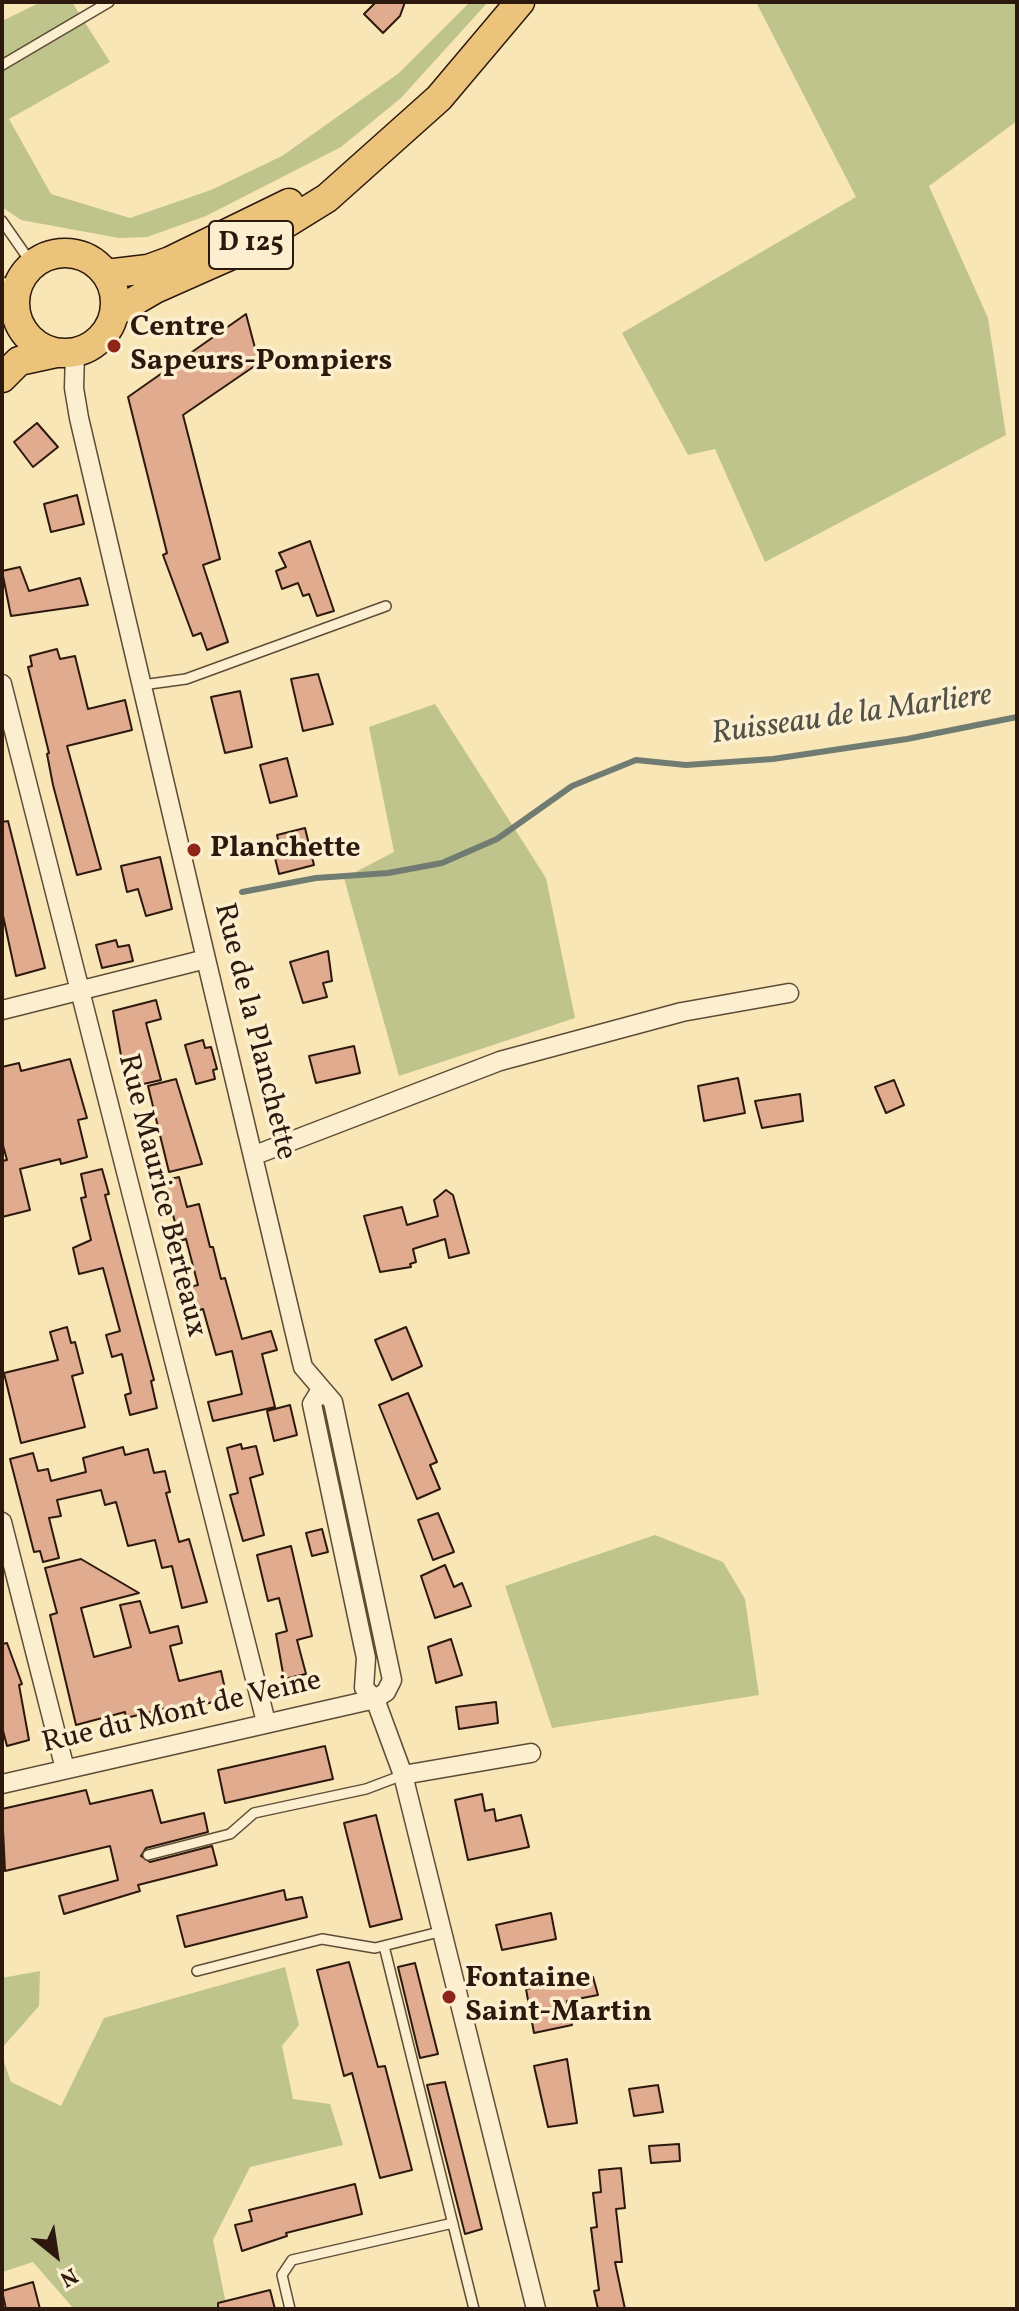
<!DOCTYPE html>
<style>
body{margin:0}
#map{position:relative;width:1019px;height:2311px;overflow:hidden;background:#f9e6b6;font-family:Vollkorn,serif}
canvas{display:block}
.frame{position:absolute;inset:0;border:4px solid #2c180d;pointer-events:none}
.north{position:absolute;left:16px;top:2215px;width:80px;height:80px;-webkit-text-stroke:6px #fbefd0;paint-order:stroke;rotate:150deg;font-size:22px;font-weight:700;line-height:32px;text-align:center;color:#2c180d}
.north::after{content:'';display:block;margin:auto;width:28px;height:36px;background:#2c180d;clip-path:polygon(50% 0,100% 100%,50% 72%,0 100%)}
</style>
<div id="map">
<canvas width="1019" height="2311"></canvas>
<div class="frame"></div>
<div class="north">N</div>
</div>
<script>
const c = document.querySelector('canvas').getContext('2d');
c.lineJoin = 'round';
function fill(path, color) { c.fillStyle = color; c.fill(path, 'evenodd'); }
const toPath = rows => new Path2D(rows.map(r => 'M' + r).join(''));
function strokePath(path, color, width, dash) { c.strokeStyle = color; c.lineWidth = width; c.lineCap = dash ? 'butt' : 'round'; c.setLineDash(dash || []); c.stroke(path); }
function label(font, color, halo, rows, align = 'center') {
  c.font = font + ' Vollkorn,serif'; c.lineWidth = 7; c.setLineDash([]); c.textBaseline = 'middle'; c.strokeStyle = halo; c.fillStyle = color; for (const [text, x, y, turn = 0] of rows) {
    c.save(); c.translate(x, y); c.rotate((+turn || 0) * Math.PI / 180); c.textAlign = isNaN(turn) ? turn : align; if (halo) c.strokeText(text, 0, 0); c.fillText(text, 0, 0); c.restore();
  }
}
fill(toPath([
 [41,2,72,2,110,62,9,119,51,194,130,218,211,190,282,156,399,73,470,2,488,2,401,98,341,147,206,216,147,237,119,238,21,220,2,207,2,21],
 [756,2,1017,2,1017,121,929,186,988,318,1006,435,765,562,715,449,688,455,622,333,856,197],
 [435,704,546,878,575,1018,399,1076,344,878,394,852,369,727],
 [655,1535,723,1562,745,1599,759,1695,552,1728,505,1586],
 [285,1967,299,2025,282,2046,293,2099,330,2104,343,2145,250,2167,213,2240,227,2309,74,2309,33,2262,2,2272,2,2056,11,2082,61,2106,104,2018],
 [40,1971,39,2006,2,2048,2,1978]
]), '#bfc48d');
strokePath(toPath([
 [242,892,316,878,388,873,442,863,497,839,572,786,636,760,686,765,773,759,907,739,1017,717]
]), '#707c71', 6);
const building = toPath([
 [376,2,405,2,400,16,383,33,364,14,376,2],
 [246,314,259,363,183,415,220,559,203,565,228,642,207,650,201,633,193,636,163,555,167,553,128,397,246,314],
 [37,423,58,447,33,467,14,442,37,423],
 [77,495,84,524,51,532,44,504,77,495],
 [310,541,334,611,317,616,309,594,303,596,298,583,282,589,276,571,286,567,279,553,310,541],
 [20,567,29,591,80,578,88,605,11,616,2,571,20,567],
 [57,649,60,659,75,656,88,709,125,700,132,730,67,746,101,869,77,875,53,785,47,754,49,753,28,667,32,666,30,656,57,649],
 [318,674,333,724,303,731,291,679,318,674],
 [240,691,252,747,225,753,211,697,240,691],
 [287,758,297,796,270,803,260,765,287,758],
 [8,821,45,968,16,976,2,911,2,822,8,821],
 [305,828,314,865,279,874,275,858,282,856,277,835,305,828],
 [160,857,172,909,146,916,138,889,127,892,121,866,160,857],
 [116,940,118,947,129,945,133,961,102,968,96,945,116,940],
 [328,951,332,981,323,983,327,997,303,1003,290,962,328,951],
 [156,1000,161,1019,146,1023,161,1080,139,1085,131,1058,122,1061,113,1011,156,1000],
 [203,1040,205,1048,211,1047,217,1069,213,1070,215,1079,196,1084,185,1045,203,1040],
 [354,1046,360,1073,316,1083,309,1056,354,1046],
 [70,1059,87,1118,78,1120,87,1157,61,1164,60,1159,20,1169,30,1210,2,1217,2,1161,7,1160,2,1142,2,1067,19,1063,21,1071,70,1059],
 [738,1078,745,1113,704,1121,698,1086,738,1078],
 [176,1079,202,1164,169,1172,148,1086,176,1079],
 [894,1080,904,1105,886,1113,875,1087,894,1080],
 [800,1094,803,1121,762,1128,755,1101,800,1094],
 [102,1169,109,1194,105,1195,154,1380,151,1381,157,1408,130,1415,125,1395,131,1393,122,1354,112,1357,106,1335,120,1331,103,1268,79,1274,73,1248,91,1240,81,1198,86,1197,81,1174,102,1169],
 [179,1177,187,1207,199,1204,210,1247,213,1247,221,1279,225,1278,242,1339,271,1331,277,1350,262,1354,275,1407,213,1421,208,1402,242,1394,232,1351,216,1355,203,1309,186,1314,180,1289,198,1285,186,1239,180,1241,173,1215,167,1216,158,1182,179,1177],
 [446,1190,453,1195,469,1253,449,1258,445,1239,413,1249,416,1262,410,1264,411,1267,380,1272,364,1216,402,1207,407,1225,438,1216,434,1200,446,1190],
 [67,1327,71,1343,75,1342,83,1373,72,1376,85,1427,21,1443,4,1373,58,1360,50,1332,67,1327],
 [406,1327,422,1366,392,1380,375,1340,406,1327],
 [408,1393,437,1462,430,1465,440,1489,417,1499,379,1405,408,1393],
 [290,1405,297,1435,274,1441,267,1411,290,1405],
 [241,1444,242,1449,256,1446,263,1474,250,1478,264,1535,243,1541,230,1495,238,1493,227,1448,241,1444],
 [123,1447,125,1455,148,1449,154,1473,165,1471,170,1492,166,1493,179,1542,189,1539,207,1602,182,1608,172,1566,162,1568,155,1540,128,1546,116,1502,105,1505,101,1490,57,1500,61,1516,49,1518,59,1558,43,1562,40,1551,34,1552,10,1459,33,1453,38,1471,48,1469,51,1481,86,1472,83,1458,123,1447],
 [438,1513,454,1552,433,1560,418,1520,438,1513],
 [322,1529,328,1552,312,1556,306,1533,322,1529],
 [291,1546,312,1636,297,1640,306,1674,284,1679,276,1634,287,1631,279,1598,268,1601,257,1555,291,1546],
 [81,1559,139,1593,81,1608,94,1657,131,1647,120,1605,140,1601,150,1633,178,1626,182,1643,170,1646,179,1681,221,1671,227,1698,198,1706,200,1714,174,1720,171,1707,126,1718,125,1712,76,1725,50,1615,57,1613,45,1568,81,1559],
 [445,1565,454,1587,462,1583,471,1606,435,1618,421,1576,445,1565],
 [451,1639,462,1675,436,1683,428,1647,451,1639],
 [7,1643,22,1684,19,1685,29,1740,7,1746,2,1727,2,1644,7,1643],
 [496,1702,498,1723,459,1729,456,1707,496,1702],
 [325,1746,333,1779,225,1803,218,1770,325,1746],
 [86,1790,90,1804,152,1790,161,1823,204,1813,208,1832,146,1848,141,1856,150,1862,212,1846,217,1865,138,1885,140,1891,64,1914,59,1896,118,1880,110,1846,5,1871,2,1809,86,1790],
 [482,1794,485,1811,494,1809,496,1821,521,1815,529,1847,468,1860,455,1800,482,1794],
 [376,1815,402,1919,370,1927,344,1823,376,1815],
 [284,1890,286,1900,302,1897,307,1917,185,1947,177,1916,284,1890],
 [551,1913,556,1939,502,1950,496,1925,551,1913],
 [349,1962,378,2067,385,2066,412,2170,380,2178,352,2073,344,2076,317,1970,349,1962],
 [415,1963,438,2054,420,2058,398,1967,415,1963],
 [593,1977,598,1995,567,2001,572,2025,534,2033,526,1989,593,1977],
 [567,2059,577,2123,548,2127,534,2066,567,2059],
 [445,2082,482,2229,465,2234,427,2085,445,2082],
 [658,2085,663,2112,634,2116,629,2089,658,2085],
 [679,2144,680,2161,651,2163,649,2146,679,2144],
 [621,2168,625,2208,616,2209,622,2262,615,2262,625,2309,598,2309,594,2291,599,2290,591,2228,597,2227,593,2193,601,2192,599,2170,621,2168],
 [355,2184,362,2214,286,2233,287,2236,242,2251,235,2225,252,2221,249,2210,355,2184],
 [33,2282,40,2309,6,2309,2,2291,33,2282],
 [270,2290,275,2309,218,2309,218,2303,270,2290]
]);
fill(building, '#e1ab90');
strokePath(building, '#2c180d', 2);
const lane = toPath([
 [2,65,109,2],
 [2,221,32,264],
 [2,282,16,287],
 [142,685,186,679,386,606],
 [148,1855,230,1834,254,1813,366,1789,403,1775],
 [384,1946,474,2309],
 [197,1971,322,1939,375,1948,443,1931],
 [290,2309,282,2275,292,2260,453,2223]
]);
const street = toPath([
 [2,684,266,1722],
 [2,1010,206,959],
 [255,1155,500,1061,682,1012,789,993],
 [320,1391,312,1404,366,1658,364,1688,375,1699,403,1775,536,2309],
 [2,1522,65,1769],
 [403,1775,531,1753],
 [2,1784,375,1699,386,1692,392,1680,333,1402,303,1367,206,959,79,418,74,388,75,353]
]);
const primary = toPath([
 '15 303a50 50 0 1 1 100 0a50 50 0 1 1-100 0Z',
 [106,274,148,269,170,261,289,203],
 [114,313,155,289,243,250,327,198,439,98,520,2],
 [2,378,19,361,56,353]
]);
strokePath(lane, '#5f4c37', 12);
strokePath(street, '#5f4c37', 21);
strokePath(primary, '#2c180d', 31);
strokePath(lane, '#fbefd0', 9);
strokePath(street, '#fbefd0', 18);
strokePath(primary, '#ecc37b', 28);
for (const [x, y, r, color] of [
 [114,346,8,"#8f2418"],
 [194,850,8,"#8f2418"],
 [449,1997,8,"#8f2418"]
]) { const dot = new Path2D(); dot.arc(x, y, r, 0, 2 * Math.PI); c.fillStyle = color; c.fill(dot); strokePath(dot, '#fbefd0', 3); }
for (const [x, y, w] of [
 [251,245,84]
]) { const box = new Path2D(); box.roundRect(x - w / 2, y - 24, w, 48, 6); c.fillStyle = '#fbefd0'; c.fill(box); strokePath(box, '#2c180d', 2); }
label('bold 28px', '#2c180d', null, [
 ["D 125",251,245]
]);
label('bold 30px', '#2c180d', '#fbefd0', [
 ["Centre",130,329],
 ["Sapeurs-Pompiers",130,363],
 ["Planchette",210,850],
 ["Fontaine",465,1980],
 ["Saint-Martin",465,2014]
], 'left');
label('30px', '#2c180d', '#fbefd0', [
 ["Rue de la Planchette",253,1032,76],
 ["Rue Maurice Berteaux",160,1196,76],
 ["Rue du Mont de Veine",182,1714,-13]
]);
label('italic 32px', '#545247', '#fbefd0', [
 ["Ruisseau de la Marliere",852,717,-8]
]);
</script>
